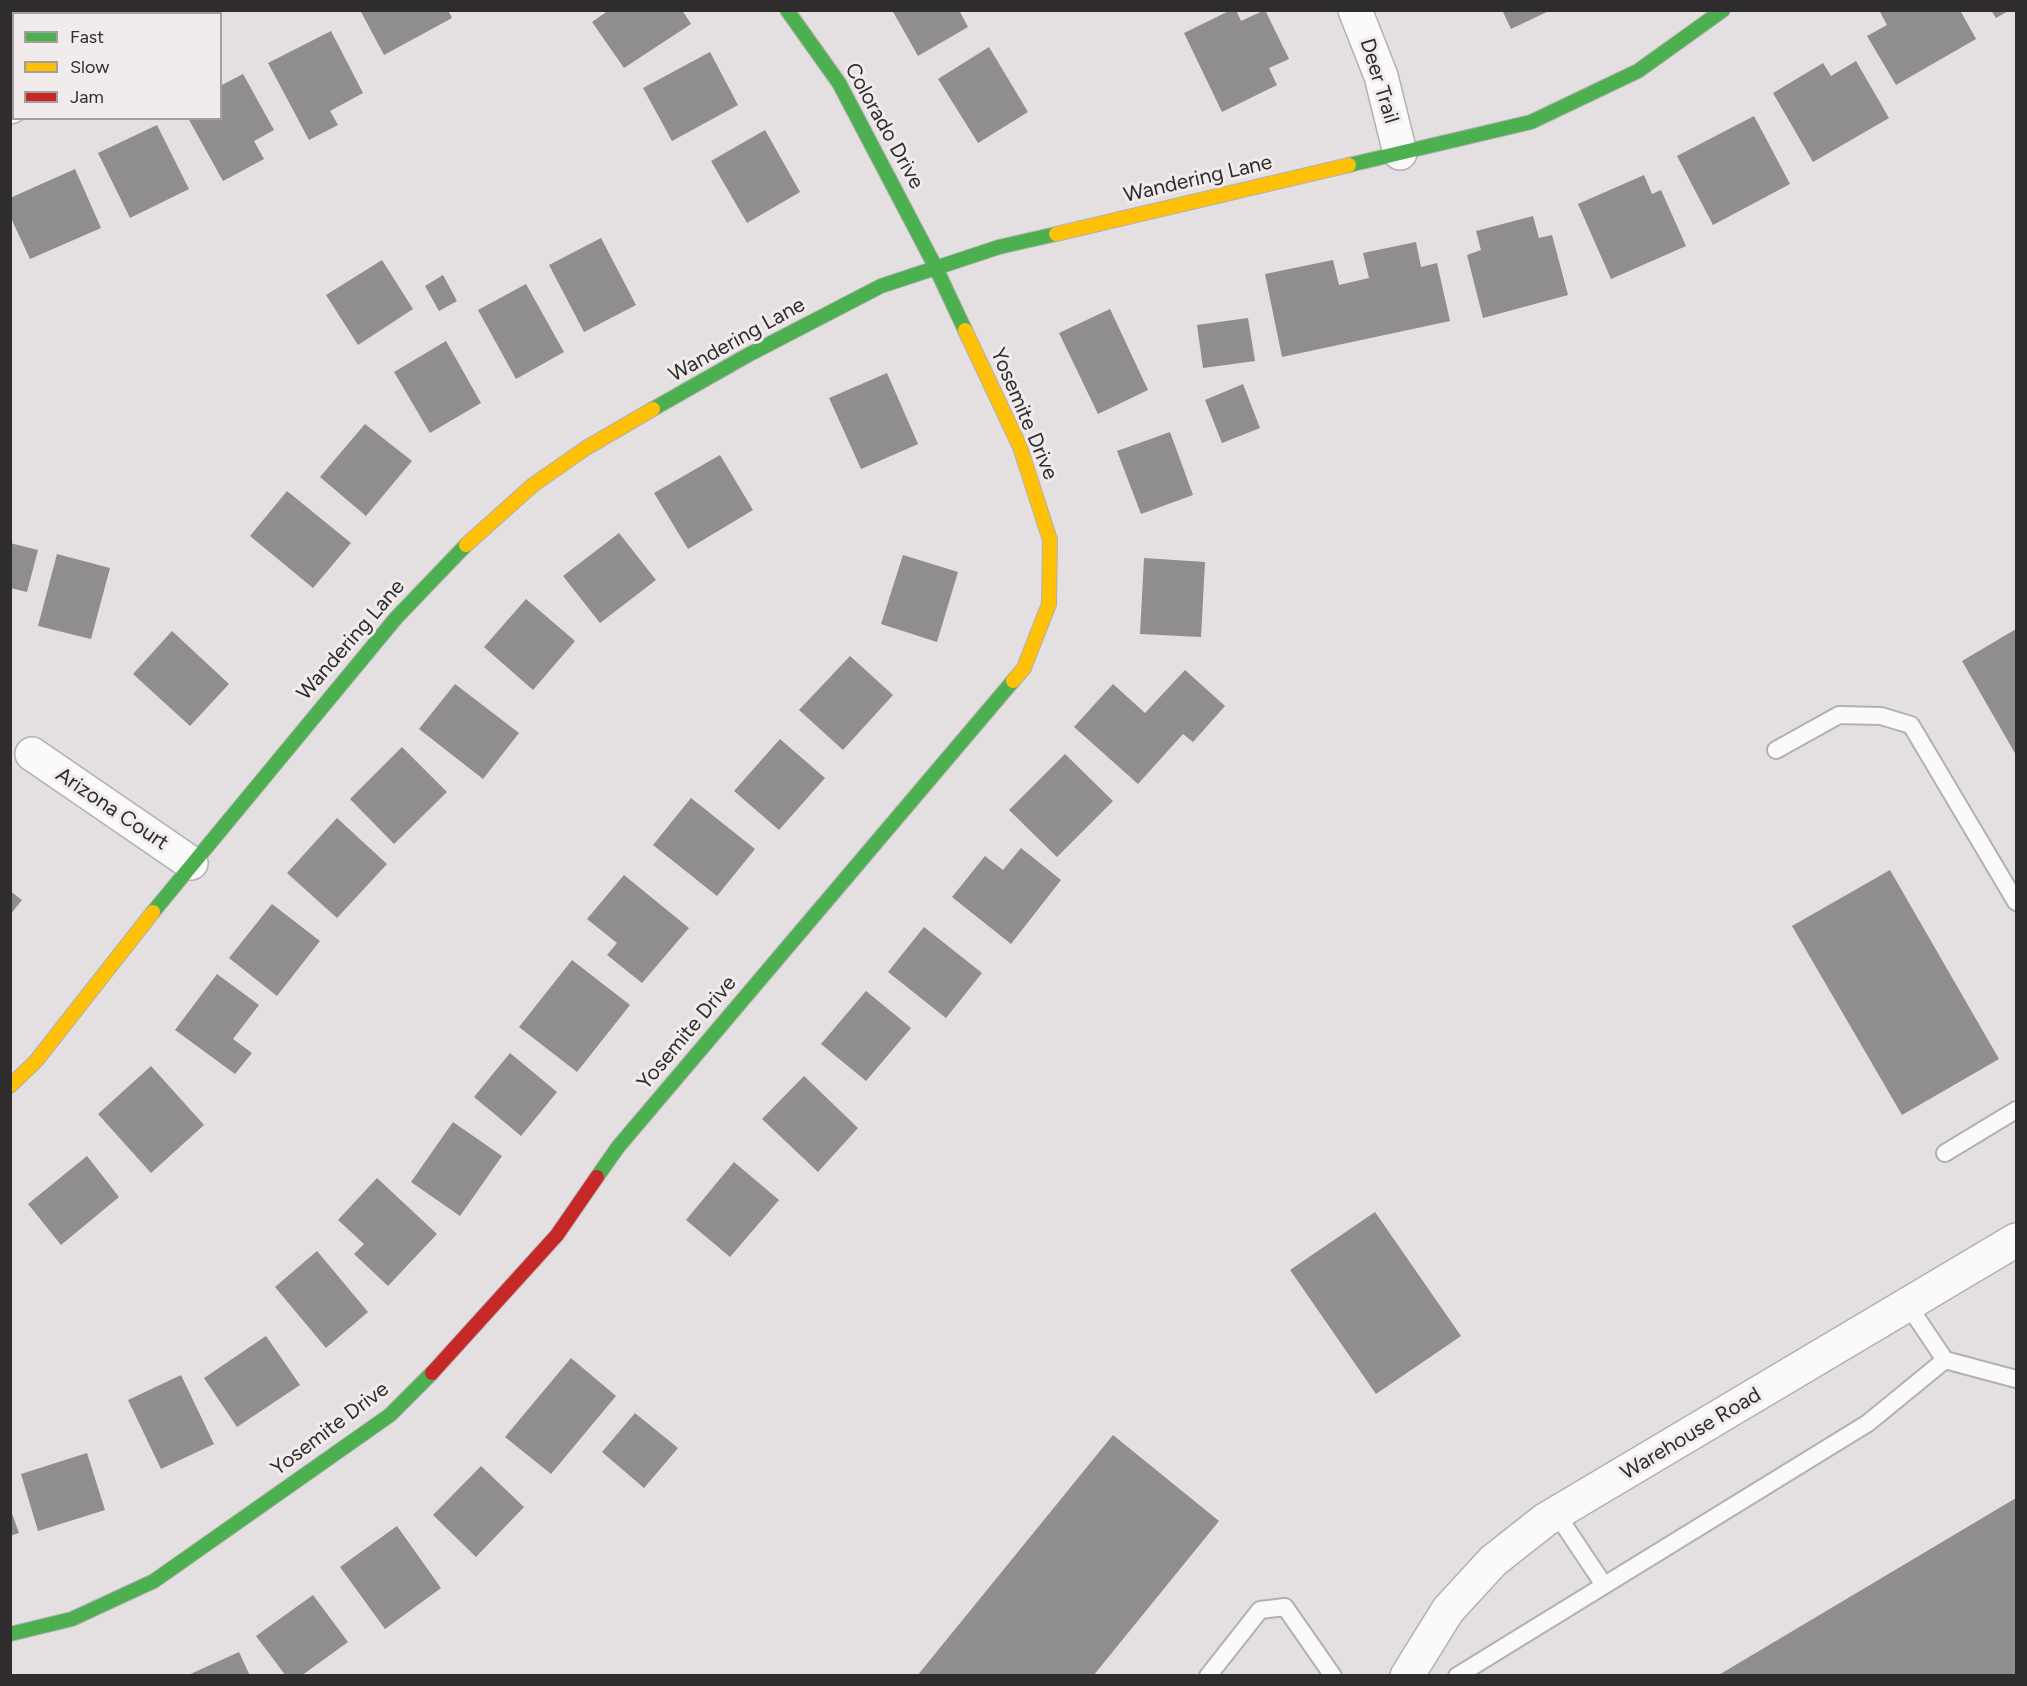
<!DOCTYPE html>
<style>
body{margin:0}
#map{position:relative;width:2027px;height:1686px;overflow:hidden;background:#e4dfe0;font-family:Figtree,sans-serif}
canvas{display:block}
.frame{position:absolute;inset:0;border:12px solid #2e2c2c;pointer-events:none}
.legend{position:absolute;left:12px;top:12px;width:210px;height:108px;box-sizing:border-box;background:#f2ebec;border:2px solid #a49f9f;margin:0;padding:8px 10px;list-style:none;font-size:18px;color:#2e2c2c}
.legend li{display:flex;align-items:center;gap:12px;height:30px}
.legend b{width:30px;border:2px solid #a49f9f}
</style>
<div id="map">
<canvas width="2027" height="1686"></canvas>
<div class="frame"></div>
<ul class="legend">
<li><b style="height:8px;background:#4caf50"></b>Fast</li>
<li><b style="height:8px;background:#ffc107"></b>Slow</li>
<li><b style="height:8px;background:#c62828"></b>Jam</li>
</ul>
</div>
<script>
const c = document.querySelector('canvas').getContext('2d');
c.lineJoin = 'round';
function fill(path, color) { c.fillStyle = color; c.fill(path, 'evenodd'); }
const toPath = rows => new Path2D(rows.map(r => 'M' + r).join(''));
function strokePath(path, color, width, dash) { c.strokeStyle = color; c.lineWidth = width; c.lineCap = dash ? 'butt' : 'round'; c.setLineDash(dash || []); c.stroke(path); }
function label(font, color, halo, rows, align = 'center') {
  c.font = font + ' Figtree,sans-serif'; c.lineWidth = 6; c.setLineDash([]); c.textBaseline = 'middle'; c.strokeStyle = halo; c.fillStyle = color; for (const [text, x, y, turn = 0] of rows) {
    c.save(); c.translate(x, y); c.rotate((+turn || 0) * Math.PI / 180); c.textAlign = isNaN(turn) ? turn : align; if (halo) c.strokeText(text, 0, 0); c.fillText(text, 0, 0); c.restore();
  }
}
fill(toPath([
 [360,10,448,10,452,18,384,55],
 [609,10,682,10,691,24,624,68,592,22],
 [892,10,959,10,968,27,918,56],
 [1231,10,1236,10,1241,21,1265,10,1289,59,1269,68,1277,85,1222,112,1184,33],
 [1502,10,1551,10,1511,29],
 [1879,10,1960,10,1976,39,1896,85,1867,36,1887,25],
 [1991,10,2010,10,1996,18],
 [331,31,363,93,330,111,338,125,309,140,268,63],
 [989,47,1028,112,978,143,938,79],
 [710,52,738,105,672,141,643,88],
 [1856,61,1889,118,1813,162,1773,93,1823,63,1831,76],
 [243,74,274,130,254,141,264,159,223,181,188,118,220,118,220,86],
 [1754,116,1790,184,1713,225,1677,156],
 [157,125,189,189,130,218,98,153],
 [765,130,800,192,747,223,711,161],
 [75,169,101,228,30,259,10,216,10,198],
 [1644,175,1652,194,1661,190,1686,246,1611,279,1578,204],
 [1533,216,1539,238,1552,235,1568,295,1483,318,1467,255,1481,250,1476,231],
 [601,238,636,305,584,332,549,265],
 [1416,242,1421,267,1437,263,1450,321,1282,357,1265,274,1333,260,1339,285,1369,278,1363,253],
 [382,260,413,309,358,345,326,295],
 [443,275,457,301,439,311,425,286],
 [526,284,564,352,516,379,478,310],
 [1110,309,1148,390,1098,414,1059,333],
 [1248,318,1255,361,1203,368,1197,325],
 [446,341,481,403,430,433,394,372],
 [887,373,918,444,861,469,829,398],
 [1243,384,1260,428,1222,443,1205,400],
 [365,424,412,461,366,516,320,477],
 [1170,432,1193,495,1141,514,1117,451],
 [720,455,753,510,688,549,654,493],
 [287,491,351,543,313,588,250,536],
 [619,533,656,580,600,623,563,576],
 [10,543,38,550,27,592,10,588],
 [57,554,110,568,91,639,38,626],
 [903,555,958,572,937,642,881,624],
 [1144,558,1205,562,1201,637,1140,634],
 [526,599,575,641,533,690,484,647],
 [2016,629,2016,755,1962,661],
 [172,631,229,684,190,726,133,674],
 [850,656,893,695,843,750,799,710],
 [1185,670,1225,706,1193,742,1183,734,1138,784,1074,727,1113,684,1145,713],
 [455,684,519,733,483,779,419,729],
 [780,739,825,778,779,830,734,791],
 [402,747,447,792,394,844,350,799],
 [1065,754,1113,801,1057,857,1009,810],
 [691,798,755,849,717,896,653,845],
 [337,818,387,864,337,918,287,873],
 [1021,848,1061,880,1011,944,952,897,985,856,1003,870],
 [1890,870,1999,1059,1902,1115,1792,926],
 [624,875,689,928,642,983,607,955,617,943,587,919],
 [10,891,22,900,10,915],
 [272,904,320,941,277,996,229,958],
 [924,927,982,973,946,1018,888,972],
 [572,960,630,1005,577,1072,519,1027],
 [217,974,259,1005,233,1039,252,1053,235,1074,175,1030],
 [866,991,911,1028,866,1081,821,1044],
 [510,1053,557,1092,521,1136,474,1097],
 [151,1066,204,1125,151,1173,98,1114],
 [804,1076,858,1128,818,1172,762,1119],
 [453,1122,502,1156,460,1216,411,1182],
 [87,1156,119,1197,61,1245,28,1204],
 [734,1162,779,1200,730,1257,686,1220],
 [377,1178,437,1234,388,1286,354,1254,364,1244,338,1220],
 [1375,1212,1461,1336,1376,1394,1290,1270],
 [317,1251,368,1312,326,1348,275,1287],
 [266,1336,300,1385,237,1427,204,1378],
 [571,1358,616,1396,551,1474,505,1437],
 [181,1375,214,1444,161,1469,128,1400],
 [635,1413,678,1448,644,1488,602,1452],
 [1113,1435,1219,1521,1093,1676,917,1676],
 [87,1453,105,1510,38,1531,21,1474],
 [481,1466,524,1507,476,1557,433,1515],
 [2016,1498,2016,1676,1717,1676],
 [10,1508,19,1533,10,1536],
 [397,1526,441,1588,385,1629,340,1567],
 [313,1595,348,1642,301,1676,286,1676,256,1636],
 [239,1652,250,1676,186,1676]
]), '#908d8e');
const lane = toPath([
 [1776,750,1839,715,1881,716,1911,725,2016,902],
 [1945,1153,2016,1110],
 [1908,1305,1945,1360,2016,1379],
 [1556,1513,1604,1585],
 [1208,1676,1260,1610,1285,1607,1333,1676],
 [1457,1676,1868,1423,1945,1360]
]);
const street = toPath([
 [1355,10,1381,76,1400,153],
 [169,14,174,10],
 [10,107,14,105],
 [32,754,191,863],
 [1407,1676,1448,1610,1493,1561,1545,1520,2016,1240]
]);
const fast = toPath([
 [787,10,839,83,935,266,965,330],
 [1349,165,1531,122,1638,71,1723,10],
 [653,409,748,355,881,286,999,247,1056,234],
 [153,912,396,618,466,545],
 [597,1177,618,1147,1013,681],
 [10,1634,72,1619,154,1581,390,1415,432,1373]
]);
const slow = toPath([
 [1056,234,1349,165],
 [965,330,1020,447,1050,540,1049,604,1024,668,1013,681],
 [466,545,533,485,586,448,653,409],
 [10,1086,36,1061,153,912]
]);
const jam = toPath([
 [432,1373,557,1235,597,1177]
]);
strokePath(lane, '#b3b0b0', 20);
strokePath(street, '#b3b0b0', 36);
strokePath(fast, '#b3b0b0', 16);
strokePath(slow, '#b3b0b0', 16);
strokePath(jam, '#b3b0b0', 16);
strokePath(lane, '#fbfafa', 16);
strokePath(street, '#fbfafa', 33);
strokePath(fast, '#4caf50', 14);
strokePath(slow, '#ffc107', 14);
strokePath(jam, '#c62828', 14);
label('21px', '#2e2c2c', '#f2ebec', [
 ["Deer Trail",1379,81,73],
 ["Colorado Drive",884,126,61],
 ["Wandering Lane",1198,179,-13],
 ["Wandering Lane",737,340,-29],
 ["Yosemite Drive",1024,414,67],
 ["Wandering Lane",351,640,-49],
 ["Arizona Court",112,809,34],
 ["Yosemite Drive",687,1033,-50],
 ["Yosemite Drive",330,1429,-37],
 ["Warehouse Road",1691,1434,-31]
]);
</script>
